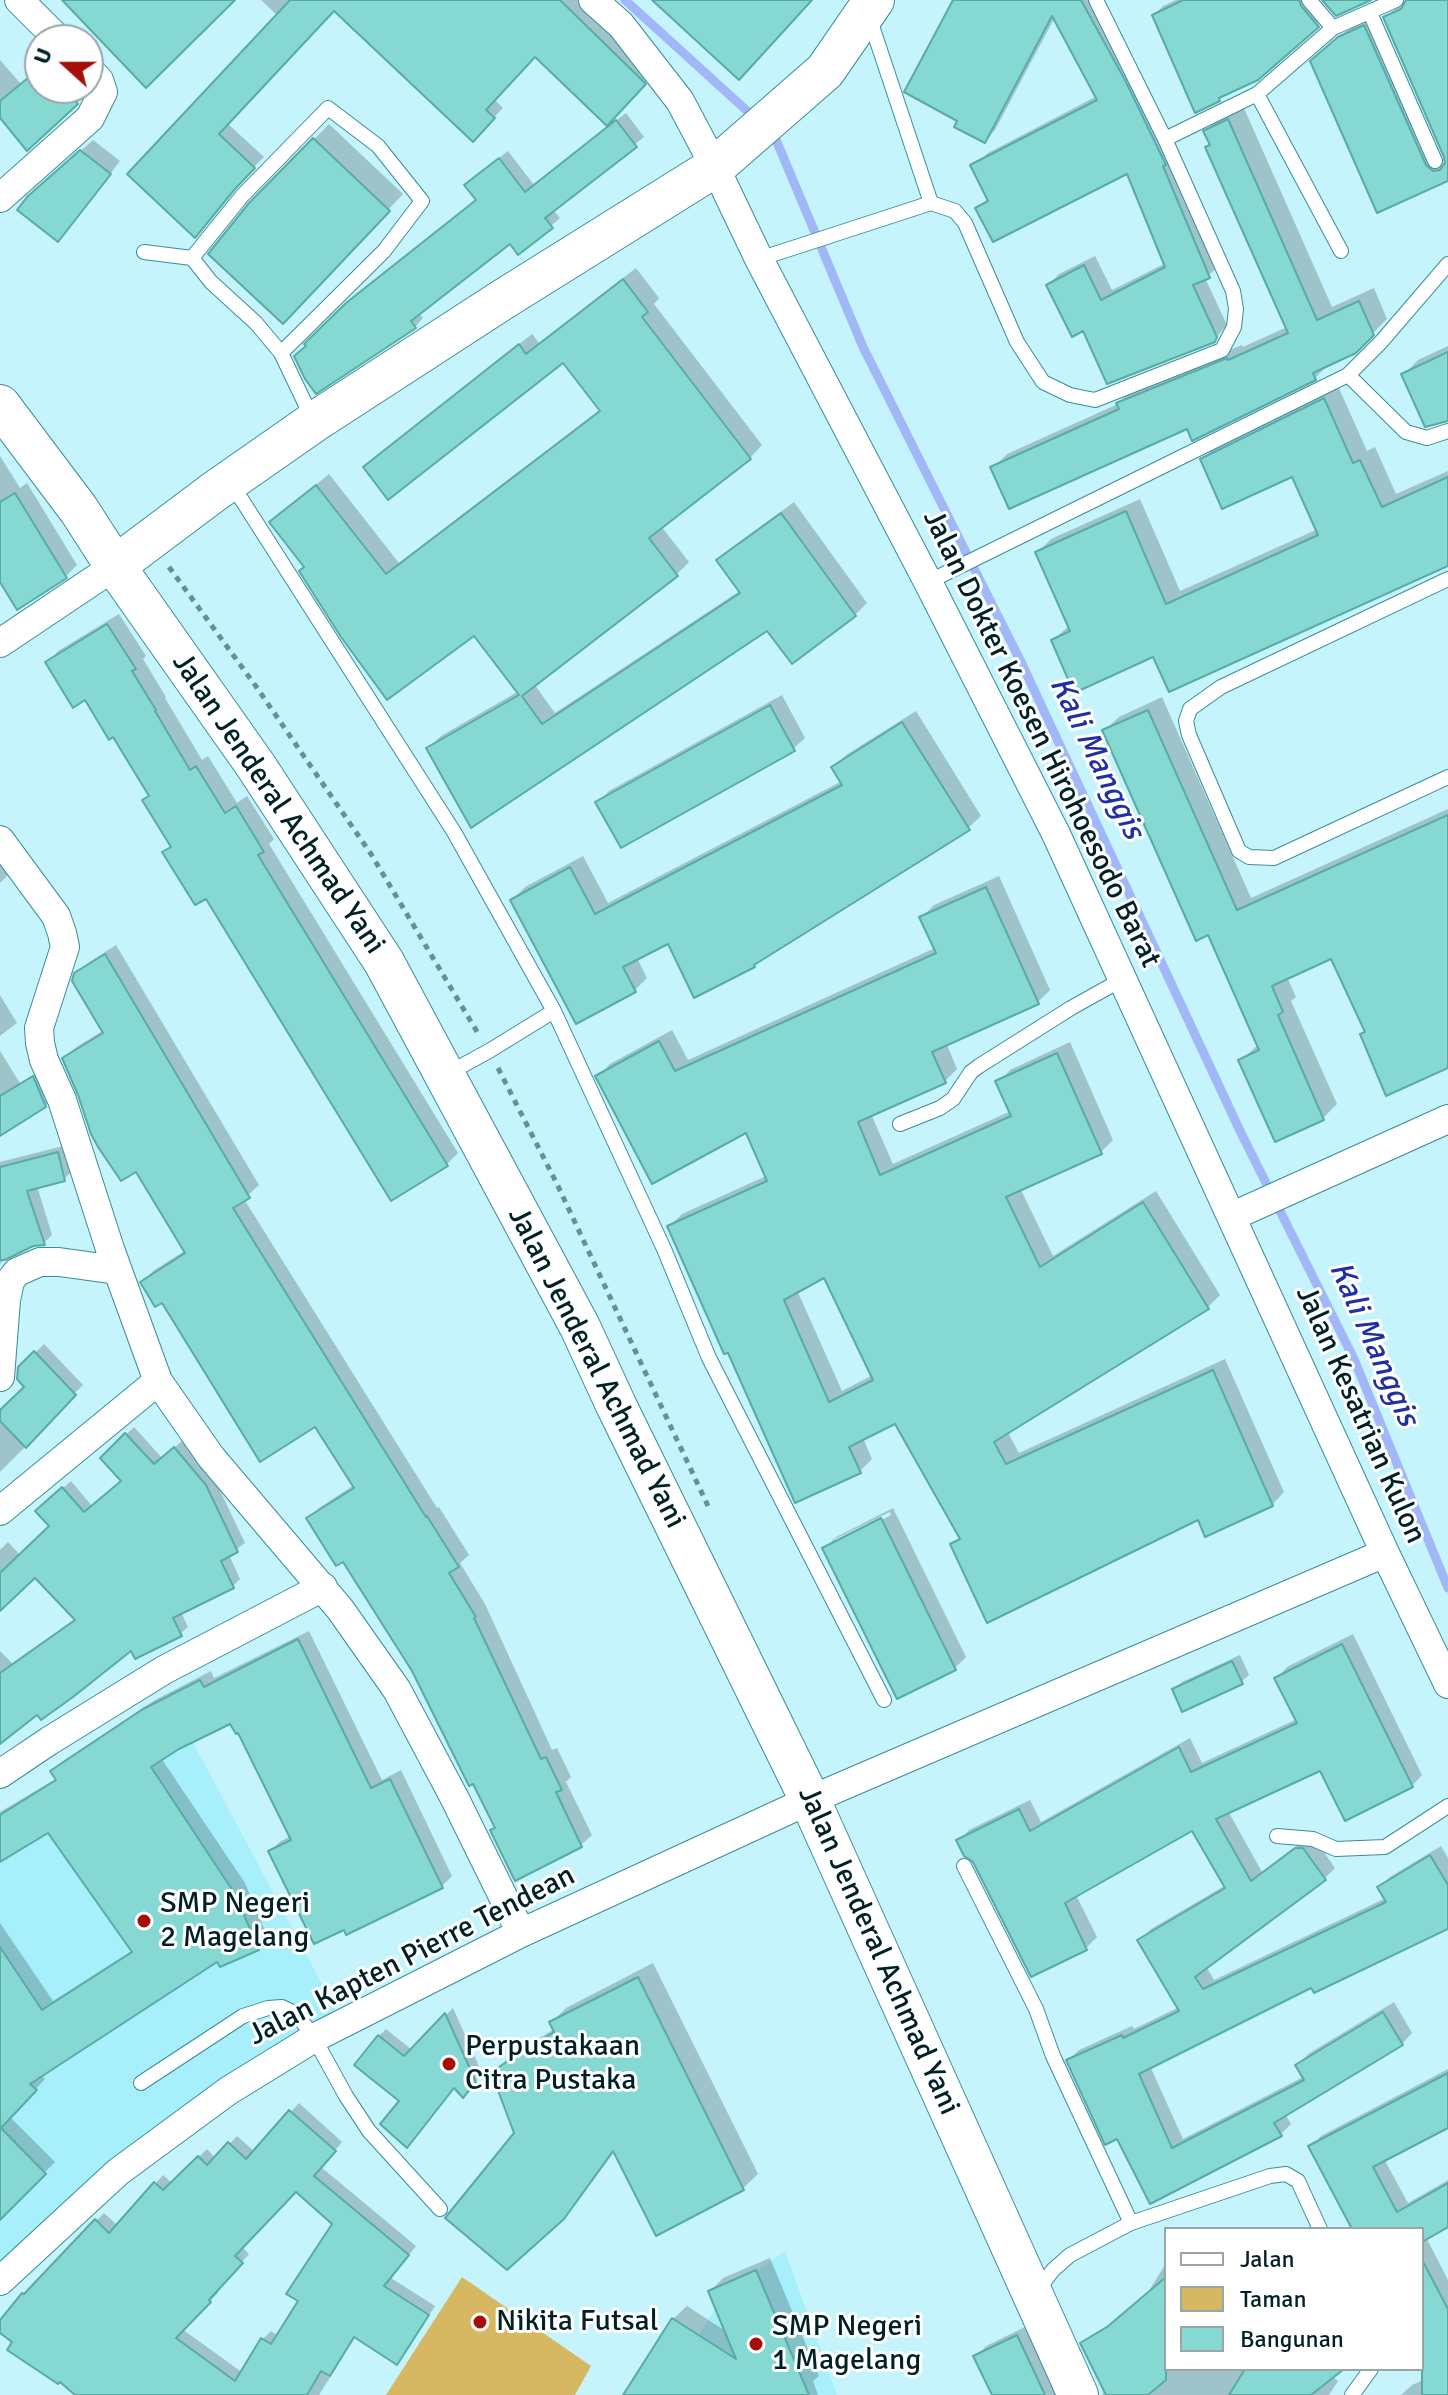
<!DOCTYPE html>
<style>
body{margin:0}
#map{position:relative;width:1448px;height:2395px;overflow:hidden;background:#c6f4fc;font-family:Signika,sans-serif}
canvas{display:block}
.legend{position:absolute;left:1164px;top:2227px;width:260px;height:144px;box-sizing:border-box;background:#fff;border:2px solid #99a6a8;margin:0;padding:10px 14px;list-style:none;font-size:24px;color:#002126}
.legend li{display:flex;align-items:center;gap:16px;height:40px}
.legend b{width:40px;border:2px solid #99a6a8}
.north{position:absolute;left:24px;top:24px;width:80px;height:80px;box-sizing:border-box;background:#fff;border:2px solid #99a6a8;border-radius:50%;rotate:291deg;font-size:22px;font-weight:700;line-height:32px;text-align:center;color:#002126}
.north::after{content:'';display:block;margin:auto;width:28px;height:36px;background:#a50f08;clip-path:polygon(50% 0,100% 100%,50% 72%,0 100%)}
</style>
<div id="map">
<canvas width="1448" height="2395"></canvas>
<ul class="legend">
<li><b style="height:10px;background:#fff"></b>Jalan</li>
<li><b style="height:22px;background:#d7b862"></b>Taman</li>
<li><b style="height:22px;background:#86d8d2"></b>Bangunan</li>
</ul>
<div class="north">U</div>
</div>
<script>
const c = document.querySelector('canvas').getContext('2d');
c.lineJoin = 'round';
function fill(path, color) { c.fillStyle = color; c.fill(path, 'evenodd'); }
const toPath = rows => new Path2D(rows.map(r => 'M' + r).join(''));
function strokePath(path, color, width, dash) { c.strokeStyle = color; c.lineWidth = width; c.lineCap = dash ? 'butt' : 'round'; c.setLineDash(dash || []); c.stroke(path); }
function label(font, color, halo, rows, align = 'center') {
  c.font = font + ' Signika,sans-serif'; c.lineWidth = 6; c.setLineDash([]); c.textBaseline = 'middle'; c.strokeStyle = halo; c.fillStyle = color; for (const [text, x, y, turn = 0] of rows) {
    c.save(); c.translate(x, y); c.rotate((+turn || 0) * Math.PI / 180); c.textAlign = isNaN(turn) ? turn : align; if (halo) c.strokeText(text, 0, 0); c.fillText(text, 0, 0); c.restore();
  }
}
fill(toPath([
 [172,1703,340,2018,0,2262,0,1824],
 [785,2251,837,2395,661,2395,725,2293]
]), '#a7effb');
fill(toPath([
 [462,2277,591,2366,575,2395,386,2395]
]), '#d7b862');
fill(toPath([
 [261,0,578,0,654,74,607,123,536,55,494,99,503,108,473,139,335,8,227,123,264,157,244,177,130,174,278,16],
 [955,0,1098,0,1219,266,1205,278,1227,325,1214,340,1084,328,1048,285,1059,274,1095,256,1112,290,1166,263,1128,171,978,208,989,198,976,164,988,153,1097,96,1055,17,995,130,985,141,960,120],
 [1176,0,1313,0,1327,16,1219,99,1154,15,1163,6],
 [1407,0,1448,0,1448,178,1378,210,1321,53,1350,28,1374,17,1435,156,1443,163,1447,162,1385,17],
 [0,60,21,84,40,69,40,88,78,88,84,95,27,148,0,115],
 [1243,106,1332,307,1374,288,1387,319,1355,351,1329,364,1315,378,1188,427,993,468,1007,454,1118,404,1132,389,1242,345,1243,347,1287,327,1208,147,1211,144,1206,132,1220,117],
 [626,113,644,137,553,210,560,218,551,226,510,241,419,313,423,318,415,327,306,378,478,200,475,177,508,151,534,185],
 [329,124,403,194,298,307,251,204],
 [93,140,120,161,69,228,34,193],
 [636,268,659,298,654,304,762,445,750,458,661,526,689,562,676,575,534,684,555,713,741,590,719,560,731,548,794,502,867,603,855,615,768,628,472,825,428,748,441,736,519,691,474,633,306,567,271,522,329,474,399,563,601,409,564,360,365,467,378,455,532,334,539,343],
 [1448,346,1448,420,1404,374,1418,360],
 [1338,386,1367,451,1375,447,1396,494,1448,471,1448,564,1154,654,1053,640,1070,625,1037,553,1051,539,1140,499,1180,591,1318,529,1293,474,1202,460,1216,446],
 [0,456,20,488,27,483,77,565,66,576,18,607,0,578],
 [119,614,146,656,143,659,166,697,165,698,202,760,208,756,237,803,247,796,274,839,269,844,458,1153,447,1164,206,896,165,853,172,846,144,800,150,794,113,735,86,697,47,663,58,651],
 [782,695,805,738,793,749,598,802,609,791],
 [1162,697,1251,898,1448,809,1448,1065,1362,1035,1366,1030,1332,956,1287,977,1296,997,1291,1001,1337,1104,1323,1118,1241,1060,1258,1045,1208,933,1105,730,1119,717],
 [916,711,981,816,968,828,761,958,754,965,695,995,668,941,637,958,647,978,634,991,512,900,525,887,583,856,608,903,842,781,833,768,846,755],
 [0,859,9,874,0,883],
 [999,876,1050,990,1037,1003,947,1045,957,1069,945,1081,871,1114,893,1164,1011,1111,998,1082,1010,1070,1070,1042,1113,1140,1101,1152,1020,1188,1053,1256,1156,1191,1220,1295,1208,1307,1007,1431,1019,1453,1225,1359,1284,1492,1272,1505,952,1545,961,1536,896,1421,863,1438,872,1459,860,1471,670,1226,682,1214,766,1176,747,1130,598,1076,610,1064,672,1030,688,1060,935,948,922,917,934,905],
 [824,1275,873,1375,842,1391,797,1290],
 [116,945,259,1185,244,1199,437,1508,439,1507,469,1555,460,1563,485,1604,552,1750,557,1748,571,1777,566,1782,592,1835,581,1845,516,1878,496,1827,414,1670,343,1559,309,1518,319,1508,354,1485,316,1424,143,1282,153,1271,186,1250,64,1059,75,1048,104,1030,76,974,88,963],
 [0,995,17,1023,0,1036],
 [0,1051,20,1083,40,1071,52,1099,45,1106,0,1133],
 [67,1145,73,1170,64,1179,37,1186,52,1235,44,1243,33,1244,9,1255,0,1264,0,1162],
 [44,1344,83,1385,57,1410,60,1412,0,1472,0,1411,27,1387,20,1368],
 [134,1427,162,1458,182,1441,215,1480,245,1543,229,1555,240,1579,233,1586,181,1612,188,1627,180,1634,132,1648,38,1712,0,1741,0,1651,13,1664,77,1619,35,1575,0,1608,0,1550,8,1542,21,1556,51,1526,45,1504,71,1481,92,1506,123,1480,102,1458],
 [893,1508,966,1657,955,1668,825,1548,836,1537],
 [890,1512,891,1515,835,1544,835,1539],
 [309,1631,382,1780,401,1770,452,1876,442,1886,270,1851,281,1841,291,1836,239,1730,231,1721,161,1758,245,1883,268,1938,258,1948,218,1959,40,2074,45,2079,10,2117,55,2162,0,2217,0,1923,53,2001,133,1950,49,1831,0,1860,0,1812,57,1778,53,1771,63,1761,155,1700,211,1671,214,1678],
 [1353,1634,1422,1775,1412,1786,1321,1768,1228,1811,1262,1872,1307,1838,1314,1838,1335,1868,1325,1878,1206,1966,1214,1980,1386,1898,1379,1887,1390,1877,1441,1846,1448,1858,1448,1927,1312,1986,1150,2066,1183,2139,1305,2076,1298,2065,1308,2054,1394,2002,1412,2033,1402,2044,1285,2114,1291,2124,1280,2135,1151,2201,1118,2137,1068,2060,1079,2050,1132,2026,1134,2029,1179,2007,1140,1940,1151,1929,1226,1885,1193,1829,1076,1895,1097,1937,1086,1948,1032,1975,974,1860,959,1841,969,1830,1030,1800,1041,1822,1190,1738,1202,1763,1297,1719,1277,1678,1287,1667],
 [1240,1655,1249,1675,1241,1682,1174,1689,1182,1682],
 [653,1963,758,2174,743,2188,615,2151,578,2201,562,2217,516,2133,493,2073,508,2058,554,2029,551,2023,566,2008],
 [453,2008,482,2073,470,2088,455,2086,402,2101,379,2036,386,2029,412,2050],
 [1448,2069,1448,2126,1384,2159,1408,2203,1448,2180,1448,2224,1426,2237,1448,2280,1448,2395,1401,2395,1412,2385,1430,2377,1422,2361,1422,2229,1354,2229,1311,2147,1321,2136],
 [299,2103,342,2142,321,2167,416,2246,391,2278,435,2306,405,2354,397,2362,356,2336,319,2395,79,2395,0,2330,0,2323,23,2294,31,2286,33,2287,104,2213,118,2226,163,2175,172,2183,207,2149,216,2159,237,2136,255,2152],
 [296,2189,334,2223,301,2301,278,2336,271,2331,263,2339,243,2373,182,2329,218,2293,216,2291,249,2254,241,2246],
 [770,2258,819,2376,813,2381,818,2395,626,2395,673,2319,687,2306,727,2332,710,2291,723,2278],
 [1166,2263,1166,2369,1341,2369,1332,2376,1338,2381,1329,2395,1102,2395,1105,2390,1082,2344,1090,2336,1117,2320,1147,2294],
 [1027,2326,1062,2395,994,2395,976,2357,986,2346]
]), '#0003');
strokePath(toPath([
 [625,0,756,119],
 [770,131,774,135,863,347,1021,662,1241,1133,1354,1359,1448,1588]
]), '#a1b7f7', 9);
const building = toPath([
 [62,0,235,0,146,88,62,0],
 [290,0,560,0,646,84,607,126,535,57,486,110,495,118,473,142,334,11,219,134,255,168,234,190,195,238,127,174,290,0],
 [652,0,812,0,739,80,652,0],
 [953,0,1081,0,1126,82,1166,165,1163,166,1210,278,1193,285,1217,337,1215,342,1107,384,1083,331,1072,337,1046,285,1084,265,1101,300,1165,267,1127,174,993,242,975,208,988,201,970,165,1097,100,1052,16,985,143,954,127,957,121,904,92,953,0],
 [1183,0,1299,0,1301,6,1319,27,1258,80,1219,98,1220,101,1195,113,1152,15,1183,0],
 [1322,0,1371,0,1336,16,1322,0],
 [1406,0,1448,0,1448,181,1377,213,1310,61,1338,37,1364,25,1426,165,1433,171,1440,170,1445,163,1444,157,1383,17,1401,9,1406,0],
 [40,68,40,88,65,88,78,104,27,151,0,118,0,101,40,68],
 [1228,119,1317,320,1359,301,1374,335,1356,353,1313,373,1316,380,1192,441,1187,429,1009,509,990,467,1119,409,1116,403,1227,358,1228,360,1288,333,1205,147,1210,145,1203,131,1228,119],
 [616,120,637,147,545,218,553,228,518,255,510,244,411,321,416,328,316,394,305,379,294,356,306,346,304,344,346,303,476,200,464,185,499,158,525,192,616,120],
 [313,138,390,211,283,324,208,254,249,203,313,138],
 [80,150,111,174,58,242,17,210,27,197,80,150],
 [623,279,648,312,642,317,751,459,649,538,678,576,522,696,542,724,740,593,716,560,781,513,856,616,792,664,767,631,471,828,426,748,519,695,474,636,387,700,341,637,299,571,304,567,269,522,316,485,386,574,600,411,563,363,388,500,363,467,519,344,526,354,623,279],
 [1448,352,1448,421,1425,427,1401,374,1448,352],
 [1324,398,1353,463,1360,460,1382,507,1448,477,1448,566,1169,692,1153,657,1074,693,1051,640,1070,631,1035,552,1126,511,1166,604,1318,535,1292,477,1222,509,1200,459,1324,398],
 [15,493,67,578,17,610,0,582,0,502,15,493],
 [107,624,136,669,132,671,156,710,155,711,190,770,196,766,225,813,236,806,264,852,258,855,448,1166,391,1201,206,899,195,905,162,852,171,847,142,800,149,796,113,737,109,740,85,700,73,708,45,662,107,624],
 [770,705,795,751,621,848,595,802,770,705],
 [1148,710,1237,910,1448,815,1448,1068,1386,1096,1360,1034,1365,1032,1331,959,1272,986,1283,1012,1278,1015,1324,1120,1275,1142,1238,1060,1259,1050,1208,935,1196,941,1102,730,1148,710],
 [902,722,970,830,754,965,755,967,694,998,668,944,623,967,636,992,576,1024,510,900,570,867,595,914,842,785,831,767,902,722],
 [986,887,1039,1004,932,1052,946,1083,858,1122,880,1175,1011,1116,995,1081,1057,1053,1102,1154,1006,1197,1040,1267,1143,1202,1209,1309,994,1442,1006,1464,1213,1370,1273,1506,1205,1537,1198,1520,987,1623,950,1544,960,1539,895,1424,849,1447,861,1473,795,1503,728,1353,724,1354,667,1226,767,1181,746,1133,652,1184,595,1076,659,1041,675,1071,936,953,919,917,986,887],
 [824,1278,873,1380,829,1402,784,1300,824,1278],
 [105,954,250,1198,233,1208,426,1517,427,1516,459,1567,449,1573,476,1617,474,1618,541,1759,546,1757,562,1790,556,1792,582,1847,515,1881,490,1830,495,1828,473,1784,469,1786,412,1671,343,1562,336,1566,306,1518,354,1488,315,1427,260,1462,162,1303,155,1307,140,1282,185,1253,136,1172,121,1181,98,1147,91,1134,78,1095,62,1058,103,1033,72,981,74,973,105,954],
 [33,1076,46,1107,0,1136,0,1096,33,1076],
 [58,1152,65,1181,27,1191,45,1245,33,1246,5,1260,0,1260,0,1167,58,1152],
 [34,1351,76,1395,26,1448,0,1421,0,1410,24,1387,17,1379,18,1367,34,1351],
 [125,1433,154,1464,174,1447,206,1485,238,1552,221,1561,234,1588,173,1618,182,1636,135,1659,131,1651,73,1697,41,1720,37,1715,0,1744,0,1673,75,1620,35,1578,0,1611,0,1573,49,1526,35,1511,62,1487,84,1512,121,1481,100,1458,125,1433],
 [881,1518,956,1670,897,1699,822,1548,881,1518],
 [298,1639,371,1788,390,1779,443,1888,346,1935,344,1930,314,1944,268,1851,291,1840,238,1733,236,1734,230,1724,179,1749,151,1767,235,1894,259,1950,220,1967,217,1962,30,2084,37,2090,1,2128,46,2174,0,2220,0,1947,42,2010,132,1952,48,1833,0,1862,0,1815,56,1780,50,1771,143,1709,200,1680,204,1687,298,1639],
 [1342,1644,1413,1787,1345,1821,1320,1771,1216,1819,1251,1881,1295,1848,1303,1848,1326,1880,1195,1977,1203,1989,1386,1902,1377,1887,1430,1855,1448,1885,1448,1929,1314,1993,1311,1988,1139,2074,1172,2148,1304,2080,1295,2065,1383,2012,1403,2045,1274,2123,1282,2136,1150,2204,1117,2139,1105,2145,1066,2060,1122,2035,1123,2038,1179,2011,1137,1940,1225,1888,1192,1831,1065,1903,1087,1950,1031,1977,973,1862,964,1856,956,1840,1019,1809,1030,1831,1179,1747,1191,1772,1297,1723,1274,1678,1342,1644],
 [1232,1661,1243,1684,1182,1712,1172,1689,1232,1661],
 [638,1977,744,2190,656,2236,613,2151,564,2219,507,2270,445,2218,514,2133,491,2072,554,2032,549,2022,638,1977],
 [445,2013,476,2082,463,2098,454,2088,407,2148,380,2124,399,2101,354,2065,378,2035,404,2056,445,2013],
 [1448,2073,1448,2128,1373,2167,1397,2212,1448,2183,1448,2227,1422,2242,1422,2229,1352,2229,1308,2146,1448,2073],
 [289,2110,336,2151,314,2176,409,2255,384,2286,429,2315,397,2365,354,2337,330,2376,321,2371,307,2395,75,2395,60,2382,58,2384,7,2350,12,2342,0,2333,0,2320,22,2293,24,2294,95,2219,109,2233,154,2182,163,2190,198,2156,207,2165,228,2142,246,2159,289,2110],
 [296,2192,332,2224,286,2294,298,2301,271,2344,261,2338,235,2381,176,2338,211,2302,209,2300,243,2263,235,2256,296,2192],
 [1422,2260,1448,2309,1448,2395,1422,2395,1422,2260],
 [756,2270,809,2395,623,2395,672,2318,736,2359,708,2291,756,2270],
 [1166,2277,1166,2380,1148,2395,1106,2395,1080,2343,1107,2327,1166,2277],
 [1017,2335,1045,2395,992,2395,973,2356,1017,2335],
 [1245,2369,1344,2369,1311,2395,1229,2395,1245,2369]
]);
fill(building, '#86d8d2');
strokePath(building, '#59aba5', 2);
const lane = toPath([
 [1370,13,1435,161],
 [869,17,931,203],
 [1333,28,1396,0],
 [1257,94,1333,28,1309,0],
 [1165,139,1257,94,1341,251],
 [144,252,192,258],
 [759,259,931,203,955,211,965,223,1017,342,1043,382,1070,395,1095,400,1222,350,1234,327,1236,309,1233,291,1165,139,1096,0],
 [281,353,256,323,211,282,192,258,242,196,328,108,378,146,422,201,384,251,281,353,312,418],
 [1348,375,1381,342,1448,264],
 [231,483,454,832,554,1011,664,1249,709,1358,884,1700],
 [1448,579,1221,687,1190,709,1186,721,1189,735,1239,851,1249,857,1274,858,1448,777],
 [928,582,1348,375,1406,432,1427,438,1448,431],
 [445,1075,489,1051,554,1011],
 [900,1124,940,1108,953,1099,971,1072,979,1066,1071,1008,1123,979],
 [1277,1836,1313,1839,1336,1849,1385,1847,1448,1806],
 [964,1866,1036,2009,1053,2056,1131,2223],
 [141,2083,243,2016,268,2008,282,2007,297,2014,314,2038,346,2096,369,2131,440,2209],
 [1037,2291,1053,2270,1070,2255,1131,2223,1270,2176,1286,2174,1298,2181,1320,2229],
 [1352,2395,1371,2369]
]);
const street = toPath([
 [19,0,59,40],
 [593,0,621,25,680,101,715,167,759,259,928,582,1056,834,1385,1553,1448,1684],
 [0,198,90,118,103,92,99,80,88,69],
 [0,643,115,566],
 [0,840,56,916,62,933,65,947,39,1028,40,1043,44,1060,62,1100,110,1249,158,1381],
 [1233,1216,1448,1119],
 [0,1377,6,1300,10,1281,17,1272,40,1262,59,1262,117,1270],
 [0,1511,158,1381,211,1457,340,1609,397,1690,454,1797,521,1933],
 [0,1774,49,1741,164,1670,323,1587],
 [0,2281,118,2172,228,2091,314,2038,521,1933,810,1800,1385,1553]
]);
const secondary = toPath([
 [0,405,79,510,115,566,256,766,384,962,580,1327,616,1405,810,1800,1078,2395],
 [115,566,215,491,314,422,502,300,715,167,825,71,874,0]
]);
strokePath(lane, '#3a8c99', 16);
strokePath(street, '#3a8c99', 30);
strokePath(secondary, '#3a8c99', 42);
strokePath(toPath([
 [169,567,255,685,371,854,479,1035],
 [498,1068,557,1184,708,1506]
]), '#688f96', 5, [6, 6]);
strokePath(lane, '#fff', 14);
strokePath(street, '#fff', 28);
strokePath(secondary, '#fff', 40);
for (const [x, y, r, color] of [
 [144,1921,8,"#a50f08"],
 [449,2064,8,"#a50f08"],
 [480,2322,8,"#a50f08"],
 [756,2344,8,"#a50f08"]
]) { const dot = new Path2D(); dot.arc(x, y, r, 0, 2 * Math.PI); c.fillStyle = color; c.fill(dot); strokePath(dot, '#fff', 3); }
label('30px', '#002126', '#fff', [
 ["Jalan Dokter Koesen Hirohoesodo Barat",1041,739,64],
 ["Jalan Jenderal Achmad Yani",278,804,56],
 ["Jalan Jenderal Achmad Yani",596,1368,63],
 ["Jalan Kesatrian Kulon",1360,1415,66],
 ["Jalan Jenderal Achmad Yani",878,1951,66],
 ["Jalan Kapten Pierre Tendean",412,1956,-27]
]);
label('30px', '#002126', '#fff', [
 ["SMP Negeri",160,1904],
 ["2 Magelang",160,1938],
 ["Perpustakaan",465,2047],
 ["Citra Pustaka",465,2081],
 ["Nikita Futsal",496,2322],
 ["SMP Negeri",772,2327],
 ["1 Magelang",772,2361]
], 'left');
label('italic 32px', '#212fa5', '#fff', [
 ["Kali Manggis",1096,758,64],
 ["Kali Manggis",1373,1344,66]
]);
</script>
